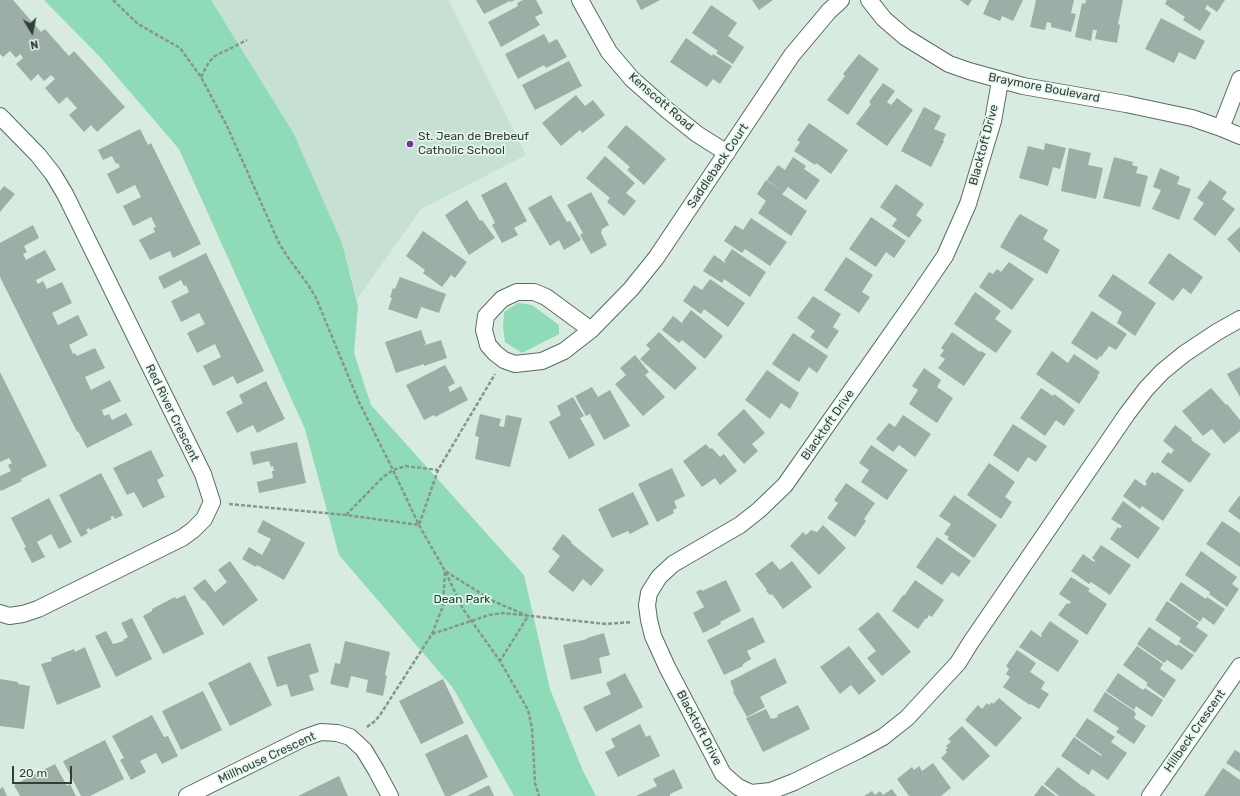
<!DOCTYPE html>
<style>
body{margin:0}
#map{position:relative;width:1240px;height:796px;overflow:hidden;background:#d8ebe1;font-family:Rubik,sans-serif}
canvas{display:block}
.north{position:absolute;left:12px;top:12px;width:40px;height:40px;-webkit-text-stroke:3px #e5f8ee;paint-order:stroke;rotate:170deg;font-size:11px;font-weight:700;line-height:16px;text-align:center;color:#353d39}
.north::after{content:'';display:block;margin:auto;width:14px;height:18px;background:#353d39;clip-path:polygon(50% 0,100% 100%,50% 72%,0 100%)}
.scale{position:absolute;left:12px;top:766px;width:60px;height:18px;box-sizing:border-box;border:2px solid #353d39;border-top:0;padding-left:5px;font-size:12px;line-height:14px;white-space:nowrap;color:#353d39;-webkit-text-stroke:3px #e5f8ee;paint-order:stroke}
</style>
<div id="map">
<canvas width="1240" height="796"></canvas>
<div class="north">N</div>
<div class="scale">20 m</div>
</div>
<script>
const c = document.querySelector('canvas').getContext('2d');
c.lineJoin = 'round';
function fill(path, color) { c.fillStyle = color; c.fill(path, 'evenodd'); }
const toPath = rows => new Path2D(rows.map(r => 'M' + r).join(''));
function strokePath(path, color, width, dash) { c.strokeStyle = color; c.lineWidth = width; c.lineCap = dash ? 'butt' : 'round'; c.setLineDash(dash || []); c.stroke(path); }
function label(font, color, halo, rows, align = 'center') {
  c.font = font + ' Rubik,sans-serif'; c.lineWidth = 3.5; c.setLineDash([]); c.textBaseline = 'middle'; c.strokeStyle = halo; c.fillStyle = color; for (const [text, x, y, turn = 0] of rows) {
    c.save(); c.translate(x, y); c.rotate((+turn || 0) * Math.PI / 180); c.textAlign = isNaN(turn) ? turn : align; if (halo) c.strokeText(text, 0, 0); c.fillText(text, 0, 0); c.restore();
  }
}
fill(toPath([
 [211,0,448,0,526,155,421,209,357,299,342,243,294,134]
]), '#c6e0d3');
fill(toPath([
 [44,0,211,0,294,134,342,243,358,306,354,353,371,405,524,575,550,689,583,771,596,796,514,796,453,688,339,555,305,429,179,149,100,57],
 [518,303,532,305,559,325,559,334,522,353,505,342,503,327,504,312]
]), '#8fdbb7');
fill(toPath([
 [0,0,13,0,41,32,45,29,69,56,74,51,125,107,97,132,91,125,84,132,69,115,77,108,67,97,59,104,45,88,55,79,51,75,44,81,38,74,31,81,16,64,23,58,20,54,16,58,10,51,3,57,0,54],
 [476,0,515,0,511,2,510,1,484,14],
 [523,0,536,0,543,13,535,17,540,25,501,47,488,22,518,6,517,3],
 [636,0,660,0,641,10],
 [752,0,773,0,759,10],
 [960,0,972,0,968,6],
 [989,0,1023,0,1013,21,1002,16,1000,21,983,14],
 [1036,0,1074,0,1071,13,1076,14,1071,32,1051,27,1051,23,1047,22,1045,30,1030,27],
 [1086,0,1123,0,1118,24,1120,25,1117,43,1095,39,1097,30,1093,30,1091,41,1075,37,1082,3,1085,4],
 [1167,0,1225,0,1217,12,1207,5,1205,9,1211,13,1200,31,1183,20,1185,17,1165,4],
 [711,5,737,23,728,36,744,47,733,64,716,53,718,51,692,33],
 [1161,18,1205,41,1195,60,1179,52,1174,63,1145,49],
 [544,34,549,43,557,39,567,57,546,68,544,65,518,79,505,54],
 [686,38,712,56,713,54,732,66,720,84,713,79,707,87,670,62],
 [859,54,879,69,848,115,827,100,845,76,843,74],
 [569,61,582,86,535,110,522,85],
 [883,83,895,91,887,102,891,105,897,98,913,110,887,146,856,124,871,104,869,102],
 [576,95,585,106,593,100,605,115,582,133,580,130,561,146,542,123],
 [924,107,941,116,934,129,946,134,943,140,944,141,931,167,901,151],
 [809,123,848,150,831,174,816,163,815,165,794,151,800,142,797,140],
 [626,125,666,159,644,185,627,170,630,167,607,147],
 [140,129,148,145,151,143,201,244,173,258,170,251,150,260,139,240,155,232,153,228,156,227,151,217,133,226,123,206,141,197,135,185,117,194,107,174,120,167,118,163,116,164,112,156,103,160,98,150],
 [1045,143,1066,148,1060,169,1053,167,1048,186,1019,178,1028,146,1044,150],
 [1069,148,1091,153,1088,165,1103,168,1096,199,1061,191],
 [605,156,635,183,626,193,636,201,624,216,607,202,610,198,586,178],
 [793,157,806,166,804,169,820,180,806,200,788,187,784,192,767,180,778,165,785,170],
 [1114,157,1133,162,1132,165,1138,167,1136,173,1148,176,1140,207,1103,198],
 [1160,168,1180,177,1177,184,1191,189,1179,220,1152,209,1161,190,1153,187],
 [766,180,784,192,782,194,807,211,791,236,758,213,766,201,757,194],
 [1210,180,1227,192,1222,199,1235,209,1215,236,1193,219,1204,203,1197,198],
 [506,182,527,221,514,228,518,235,502,243,492,225,495,223,481,195],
 [896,184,924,204,916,215,922,220,909,238,892,226,897,219,880,207],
 [4,186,15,194,0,212,0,191],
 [591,192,609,225,602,229,601,233,607,245,591,254,580,235,583,233,567,205],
 [551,195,567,222,570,221,581,240,564,250,559,240,550,246,528,208],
 [467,200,480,221,482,220,495,238,469,255,445,215],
 [1020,214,1048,230,1043,239,1060,250,1047,274,1000,247,1016,219],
 [871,217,906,241,894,258,886,252,876,267,849,249],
 [751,218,787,242,770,266,745,249,742,253,724,241,735,225,743,230],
 [33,225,39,238,24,246,27,252,23,254,26,260,45,250,56,270,36,280,38,284,43,281,47,289,62,282,72,303,52,313,58,325,78,315,88,335,69,345,73,354,75,353,77,356,95,348,105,368,85,377,91,390,110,380,121,401,102,410,104,416,109,414,112,420,126,413,133,425,87,448,78,431,77,432,0,277,0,243],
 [1240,227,1240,253,1227,239],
 [423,231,467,262,455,278,451,275,442,287,423,273,425,270,406,256],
 [732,249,766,272,750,297,724,279,722,283,703,271,714,255,725,263,726,262,724,261],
 [206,253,264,371,237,384,233,376,213,386,203,366,221,357,215,344,197,353,187,333,205,324,199,313,181,322,171,301,189,292,186,285,184,286,181,280,164,289,158,277],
 [1169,253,1203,277,1191,294,1183,288,1173,301,1148,283],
 [846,257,873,275,862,292,870,297,859,313,824,290],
 [1009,262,1034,279,1012,310,979,287,989,272,993,274,997,269,1001,272],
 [1113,274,1156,303,1135,336,1117,323,1122,312,1098,296],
 [400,277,446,294,439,313,421,307,417,319,388,309,392,298,390,297,393,288,395,289],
 [710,279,745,303,728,327,704,309,701,314,683,301,694,285,702,290],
 [975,292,1001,311,995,319,1012,331,996,353,954,324],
 [813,296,841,314,833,327,839,331,827,349,810,337,815,331,797,318],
 [691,310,723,336,705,359,682,340,679,343,662,330,673,316,683,324,682,322],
 [1092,311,1127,334,1116,350,1109,346,1101,357,1100,356,1097,360,1071,343],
 [421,330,426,344,422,346,441,340,447,358,424,366,424,364,396,373,385,342],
 [659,332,697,368,675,390,640,359,650,349,646,345],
 [952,332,980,352,981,351,986,354,964,386,938,368,945,359,940,356,944,350,941,348],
 [793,333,828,356,817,373,809,367,799,382,772,364],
 [1052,351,1068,363,1074,354,1100,372,1097,376,1098,377,1079,404,1036,374],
 [635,355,649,372,645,375,665,397,643,416,615,384,626,375,620,368],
 [445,365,455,383,448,387,450,392,461,386,468,400,435,417,434,415,424,420,406,385],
 [1240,367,1240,397,1227,374],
 [924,368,941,380,937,387,953,398,937,423,909,404,918,390,912,386],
 [767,370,799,393,790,409,781,403,770,419,745,400],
 [0,372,47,466,21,479,22,481,1,491,0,489,0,476,11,471,8,465,12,463,9,458,0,462],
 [266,381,285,419,257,433,253,425,237,433,226,412,243,403,239,395],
 [592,387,598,397,610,390,630,426,604,440,590,414,586,416,575,396],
 [1041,388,1053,396,1054,394,1061,399,1075,410,1064,426,1056,420,1045,436,1020,418],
 [1211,388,1226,405,1227,404,1240,420,1240,431,1224,444,1212,429,1203,436,1182,411],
 [573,397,584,416,580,418,595,445,569,459,549,422,561,415,557,406],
 [744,409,765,433,752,444,758,451,744,464,717,434],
 [480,414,501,419,499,426,504,427,506,415,522,418,510,467,475,459,479,437,475,436],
 [903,415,931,434,915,457,899,445,893,452,876,439,889,423,895,427],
 [1013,424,1047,446,1036,462,1028,457,1018,472,993,455],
 [1175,425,1192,438,1191,440,1211,454,1190,483,1161,462,1168,452,1171,454,1174,450,1163,441],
 [297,442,306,483,259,493,257,482,273,478,272,471,274,471,273,466,271,467,269,461,253,465,250,452],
 [706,444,710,449,712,448,720,457,724,454,737,471,720,485,715,478,702,487,683,461],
 [871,445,908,470,887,500,861,482,869,470,859,463],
 [151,450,164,476,157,480,165,497,143,508,134,492,127,495,113,468],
 [989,463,1015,482,1005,497,1012,502,1001,519,967,495],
 [672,468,685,496,674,501,677,508,673,510,674,513,657,522,638,484],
 [1152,472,1156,474,1157,472,1184,490,1163,521,1142,506,1140,509,1123,496,1135,479,1145,486,1147,483,1145,482],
 [101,473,123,515,115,519,113,516,110,517,112,519,90,530,89,528,86,530,88,533,81,537,59,495],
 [846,483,875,503,864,519,866,521,855,537,827,518,838,503,834,500],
 [633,492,649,524,630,534,628,531,612,538,598,509],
 [954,495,997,525,974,558,947,539,949,537,944,534,951,524,939,516],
 [1240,495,1240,520,1228,511],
 [49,498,72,542,59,549,51,534,37,542,45,557,32,563,24,548,26,547,11,518],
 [1123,501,1160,528,1138,559,1110,539,1118,527,1120,529,1122,526,1111,519],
 [263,520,305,543,284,580,257,565,256,567,242,559,249,547,262,555,271,539,257,532],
 [1222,521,1240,533,1240,567,1206,544],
 [823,525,846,548,819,575,790,546,803,532,806,535,811,530,817,532],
 [563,534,572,542,571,543,604,570,591,586,583,579,573,592,548,572,560,556,552,549],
 [937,537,971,561,959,577,952,572,942,585,916,567],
 [1101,545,1131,565,1110,595,1091,582,1089,584,1071,571,1083,554,1094,562,1095,560,1092,558],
 [1201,551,1237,577,1232,584,1239,589,1227,607,1209,594,1210,592,1185,575],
 [230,561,258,600,223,626,204,600,203,601,193,588,205,579,215,592,227,582,218,570],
 [772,561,780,570,792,561,812,587,783,609,772,594,770,595,766,591,767,590,755,574],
 [1071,577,1090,589,1088,591,1107,604,1087,635,1058,615,1067,603,1069,604,1071,602,1059,594],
 [726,580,741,611,720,622,721,624,703,633,693,613,704,607,696,592,701,589,702,591],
 [915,580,944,600,932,617,929,615,927,619,926,618,918,629,892,611,903,595,904,596],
 [1181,582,1206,599,1207,597,1225,609,1214,625,1203,617,1200,622,1169,600],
 [185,595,204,634,163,654,143,616,152,611,152,609,175,597,176,599],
 [1167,601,1199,623,1196,627,1208,635,1195,653,1179,642,1181,638,1155,620],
 [878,612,911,652,882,676,867,658,876,651,858,629],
 [753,617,765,642,747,651,751,659,743,664,743,666,724,675,707,640],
 [132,618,152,659,116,677,95,636,106,631,113,644,124,641,123,640,128,637,121,623],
 [1050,621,1079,641,1058,672,1019,647,1031,630,1041,637,1042,635,1041,634],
 [1149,627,1177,646,1178,644,1194,655,1182,670,1167,660,1164,663,1137,644],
 [604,633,610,655,599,658,602,673,571,680,563,645,587,639,587,638],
 [345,641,390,652,385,675,387,676,383,696,366,692,368,680,351,676,348,688,330,684,335,663,340,664],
 [310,643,319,672,309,675,314,690,291,697,287,684,277,687,267,657],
 [849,646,876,681,859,695,851,685,840,694,820,667],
 [1137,646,1163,664,1160,669,1176,680,1164,698,1146,685,1148,683,1123,665],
 [85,647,101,687,57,705,41,664,52,661,51,658,74,649,75,652],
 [1017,650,1036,663,1030,672,1045,682,1041,689,1049,694,1039,709,1031,704,1030,705,1003,687,1010,677,1006,674,1009,669,1006,666],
 [775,658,787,683,760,697,765,707,747,717,733,692,734,691,730,681],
 [250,662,272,705,230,726,208,683],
 [625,673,643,707,596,732,583,707,611,694,606,683],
 [1118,673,1143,690,1145,688,1163,700,1152,717,1136,706,1134,710,1106,691],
 [0,679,18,682,18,684,30,686,24,729,0,726],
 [443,679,464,723,421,744,399,701],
 [203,691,222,730,181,750,162,711],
 [1105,692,1134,711,1136,714,1134,718,1146,726,1134,744,1116,732,1119,728,1093,711],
 [999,698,1022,718,996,747,965,720,978,705,982,709,987,703,989,705,992,702,993,704],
 [798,705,810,729,763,752,746,718,766,709,771,719,773,718,773,719,778,717,777,715],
 [152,715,164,737,168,736,178,756,162,764,156,753,140,761,146,772,131,780,120,760,124,758,112,736],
 [1087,718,1115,737,1111,742,1127,753,1108,780,1092,769,1089,775,1061,756,1074,737,1101,756,1102,755,1075,736],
 [640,724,646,737,650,735,660,756,618,777,605,752,615,747,611,739],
 [962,726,990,756,963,781,941,758,947,752,945,750,948,748,946,746,951,742,948,739],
 [467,734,488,777,450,796,445,796,425,754],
 [105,740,124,779,90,796,81,796,63,761],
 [1235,750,1240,753,1240,772,1226,763],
 [933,763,951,788,941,796,909,796,897,779,912,767,914,770,919,766,922,771],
 [55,764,67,786,70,784,76,796,20,796,14,785],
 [1058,767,1083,787,1083,786,1096,796,1059,796,1044,784],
 [1223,768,1240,780,1240,796,1204,796],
 [674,769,683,788,670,794,670,796,636,796,657,786,653,779],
 [339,776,348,796,298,796],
 [489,785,494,796,467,796],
 [1042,785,1056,796,1034,796],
 [3,787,7,796,0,796,0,789],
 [892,789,897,796,864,796,872,791,875,795,880,791,883,795]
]), '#9caea5');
const minor = toPath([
 [580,0,609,52,632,79,667,110,697,134,727,153],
 [869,0,884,19,905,37,949,64,969,71,1023,86,1126,104,1192,118,1221,128,1240,136],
 [1000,81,993,121,968,204,945,256,915,300,785,485,759,510,740,525,673,564,659,577,649,593,647,605,649,620,653,636,667,667,723,774,738,787,751,793,771,791,794,782,859,750,883,737,907,718,958,663,971,642,1127,414,1146,389,1162,372,1184,354,1217,332,1240,319],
 [0,116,38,155,53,174,65,194,203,474,212,502,204,519,193,530,182,538,38,609,23,614,9,616,0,613],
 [1221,128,1240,79],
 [591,330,546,297,534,292,517,292,502,299,486,316,484,330,488,345,495,353,504,360,515,364,542,361,564,351,591,330,631,289,656,258,792,55,829,11,841,0],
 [187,796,304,738,321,732,337,733,350,737,364,750,376,770,390,796],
 [1150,796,1240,666]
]);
strokePath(minor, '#5a6a62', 18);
strokePath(toPath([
 [113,0,138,24,180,48,201,77,227,126,279,243,287,256,309,286,316,298,359,402,393,470,419,525,445,571,463,609,500,661,528,710,532,728,535,783,539,796],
 [201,77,209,62,215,56,247,40],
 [229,504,346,515,419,525,438,470,495,374],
 [346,515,383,477,393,470,406,466,438,470],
 [432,634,443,606,445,571,493,601,528,616,500,661],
 [367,727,375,721,380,715,432,634,489,615,503,613,606,624,632,622]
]), '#87958e', 2.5, [4, 2]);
strokePath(minor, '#fff', 16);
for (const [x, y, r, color] of [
 [410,144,4,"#7c2e9e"]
]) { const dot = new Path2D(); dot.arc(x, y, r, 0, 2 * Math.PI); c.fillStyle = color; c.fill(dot); strokePath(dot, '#e5f8ee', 1.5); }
label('12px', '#353d39', '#e5f8ee', [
 ["Braymore Boulevard",1044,88,11],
 ["Kenscott Road",661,102,41],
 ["Blacktoft Drive",984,145,-75],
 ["Saddleback Court",718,166,-56],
 ["Red River Crescent",172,413,64],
 ["Blacktoft Drive",828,425,-55],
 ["Blacktoft Drive",699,728,62],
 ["Hillbeck Crescent",1195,731,-55],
 ["Millhouse Crescent",267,758,-25]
]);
label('12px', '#353d39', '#e5f8ee', [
 ["St. Jean de Brebeuf",418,137],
 ["Catholic School",418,151]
], 'left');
label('12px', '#164533', '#e5f8ee', [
 ["Dean Park",462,600]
]);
</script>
